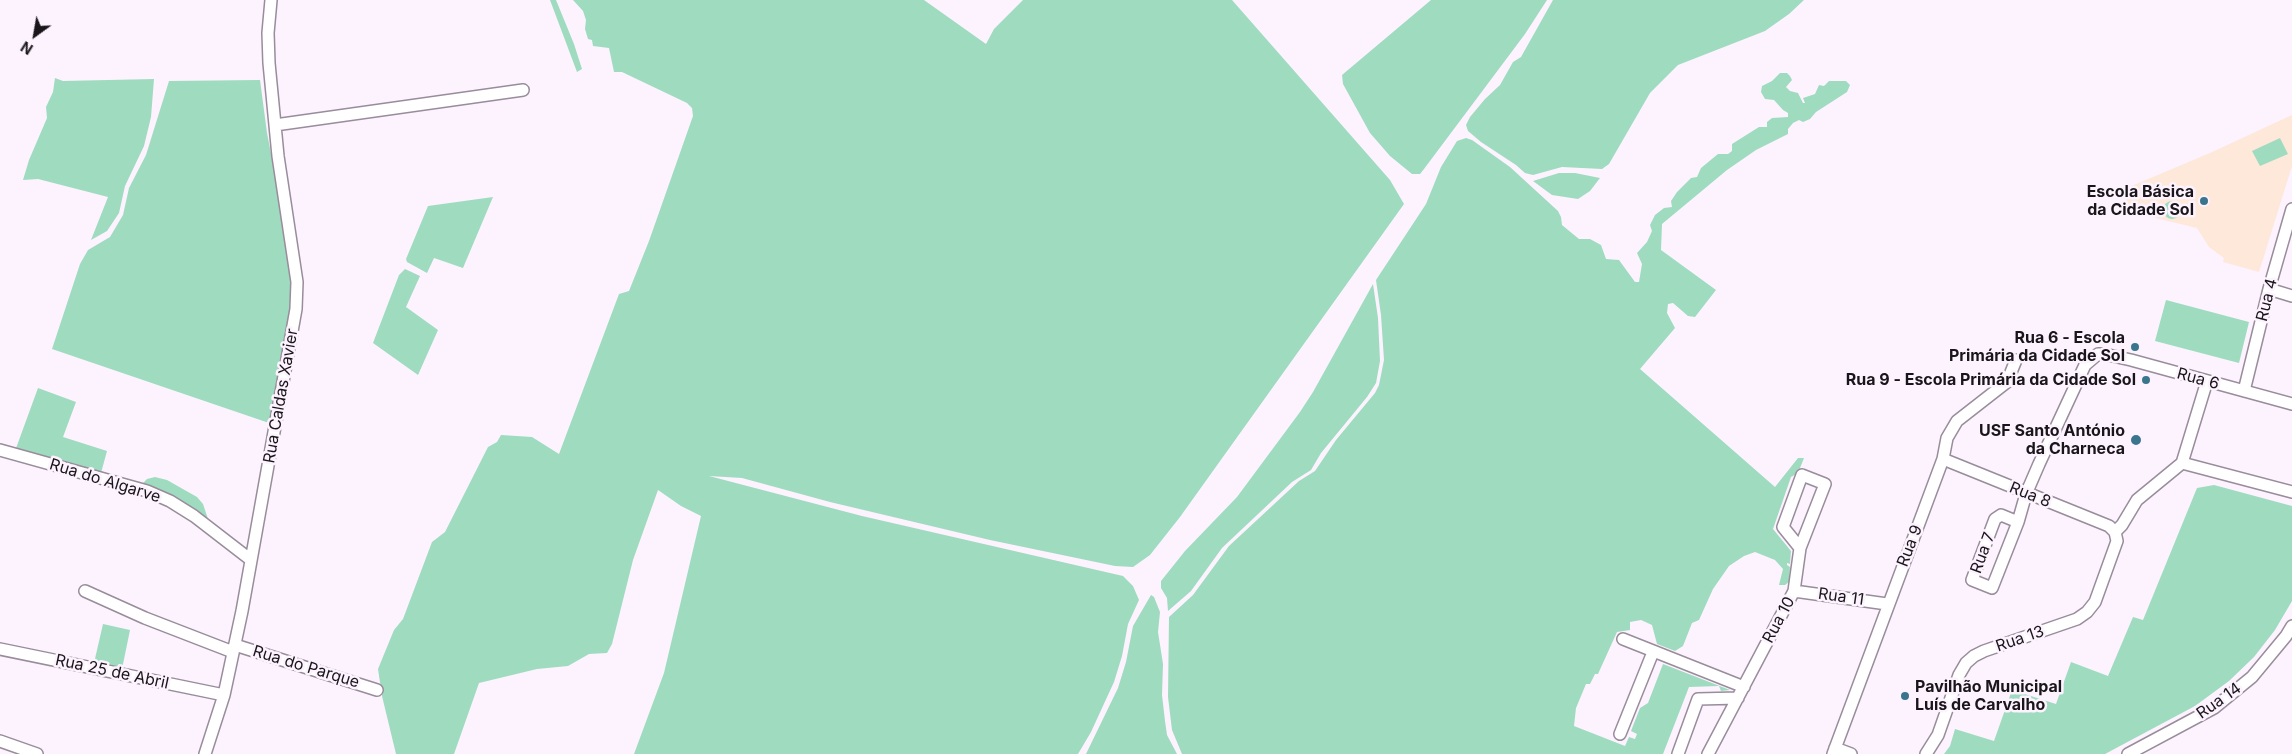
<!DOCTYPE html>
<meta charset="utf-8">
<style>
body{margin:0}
#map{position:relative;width:2292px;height:754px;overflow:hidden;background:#fcf3fe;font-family:Inter,sans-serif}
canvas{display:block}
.north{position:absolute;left:10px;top:10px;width:50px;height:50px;-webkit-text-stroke:4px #fcf3fe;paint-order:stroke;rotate:212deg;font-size:14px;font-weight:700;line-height:20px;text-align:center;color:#1a151b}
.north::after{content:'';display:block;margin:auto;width:18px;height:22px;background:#1a151b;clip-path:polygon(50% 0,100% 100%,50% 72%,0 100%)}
</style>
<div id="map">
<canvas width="2292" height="754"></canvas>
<div class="north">N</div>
</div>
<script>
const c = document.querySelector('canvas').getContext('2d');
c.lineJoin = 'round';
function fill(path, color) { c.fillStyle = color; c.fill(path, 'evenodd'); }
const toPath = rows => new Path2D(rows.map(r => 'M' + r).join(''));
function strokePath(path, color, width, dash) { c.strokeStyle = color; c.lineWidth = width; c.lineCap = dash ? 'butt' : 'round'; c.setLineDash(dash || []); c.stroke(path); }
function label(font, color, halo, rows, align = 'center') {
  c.font = font + ' Inter,sans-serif'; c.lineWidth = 5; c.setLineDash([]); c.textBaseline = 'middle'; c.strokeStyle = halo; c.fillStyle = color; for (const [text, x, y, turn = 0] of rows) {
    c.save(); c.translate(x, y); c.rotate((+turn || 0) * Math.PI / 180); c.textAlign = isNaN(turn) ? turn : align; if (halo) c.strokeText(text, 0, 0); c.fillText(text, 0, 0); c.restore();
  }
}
fill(toPath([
 [2292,115,2292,166,2259,272,2223,262,2224,258,2209,247,2197,228,2131,212,2122,190,2210,153]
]), '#fde8d9');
fill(toPath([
 [550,0,556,0,574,44,582,69,577,72],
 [573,0,924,0,986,44,994,29,1023,0,1232,0,1390,180,1404,204,1180,517,1150,555,1133,567,1115,566,990,540,830,502,742,478,709,476,862,516,1123,576,1133,586,1139,600,1128,624,1122,656,1114,682,1091,732,1078,754,634,754,664,673,701,516,681,506,658,490,633,560,612,644,607,653,589,654,568,666,537,669,479,683,454,754,396,754,382,696,378,669,394,630,403,619,432,542,445,532,488,447,497,442,501,435,532,437,559,454,619,294,629,291,649,241,693,116,692,108,687,103,622,72,614,72,609,48,593,46,592,40,588,39,585,29,586,20,583,11],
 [1431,0,1547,0,1525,34,1424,169,1420,174,1412,174,1390,156,1370,133,1343,84,1342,75],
 [1553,0,1804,0,1789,14,1765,31,1678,65,1650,93,1609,164,1602,169,1562,167,1533,175,1525,173,1516,165,1481,142,1468,131,1466,125,1470,117,1485,99,1500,85,1513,62,1521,57],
 [1780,73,1787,73,1790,76,1792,80,1786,87,1790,91,1798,93,1803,103,1805,103,1803,98,1815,94,1819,85,1824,86,1829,81,1846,81,1850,85,1847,92,1816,112,1810,119,1803,122,1799,120,1793,123,1788,129,1788,134,1756,150,1727,170,1662,224,1661,250,1716,290,1695,317,1688,316,1673,303,1668,304,1667,313,1675,328,1640,369,1775,487,1798,458,1804,458,1798,473,1791,477,1773,529,1791,551,1790,564,1787,563,1787,565,1790,567,1789,582,1785,585,1779,585,1783,569,1775,560,1755,552,1744,556,1729,566,1713,589,1699,620,1692,623,1683,646,1675,651,1657,644,1652,625,1641,620,1630,622,1630,630,1617,632,1598,674,1595,674,1590,684,1586,684,1576,708,1574,726,1625,746,1629,737,1635,739,1637,734,1631,731,1640,708,1648,703,1663,664,1730,690,1721,691,1719,686,1689,687,1663,754,1182,754,1172,730,1168,697,1169,617,1193,595,1229,546,1299,481,1315,471,1336,440,1375,393,1379,385,1384,360,1381,315,1376,280,1426,204,1441,167,1457,141,1466,138,1472,140,1510,167,1558,211,1561,217,1562,225,1579,239,1590,239,1601,245,1606,259,1619,260,1635,282,1639,282,1642,264,1637,253,1647,242,1652,231,1650,225,1655,215,1664,208,1672,207,1671,201,1677,192,1691,178,1697,177,1701,168,1718,154,1728,154,1732,151,1732,144,1759,127,1767,127,1767,122,1772,118,1788,117,1788,113,1783,110,1774,100,1765,99,1761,92,1762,86,1772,81],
 [55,78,63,81,154,79,151,117,144,146,125,186,119,213,107,231,91,240,108,197,38,179,23,180,29,160,47,118,46,107,53,92],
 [260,80,267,133,286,230,292,294,288,337,272,424,52,349,80,264,88,250,110,237,123,215,129,188,146,155,169,81],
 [2280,138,2288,154,2260,166,2252,151],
 [1559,173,1575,173,1600,178,1590,191,1578,199,1552,195,1533,181],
 [493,197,463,268,434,258,427,273,407,262,406,259,428,206],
 '2163 210a9 9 0 1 1 18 0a9 9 0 1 1-18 0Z',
 [405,269,420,276,406,307,438,330,418,375,373,343,399,275],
 [1373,284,1378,318,1380,361,1376,383,1367,397,1321,453,1311,470,1292,482,1222,548,1191,591,1168,611,1167,598,1161,588,1161,581,1185,551,1237,497,1300,412,1313,392],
 [2166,300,2249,322,2239,363,2155,341],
 [38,388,76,402,63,437,107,451,101,473,15,451],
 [155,477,167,480,197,497,203,504,209,522,141,485,147,479],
 [2214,485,2292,506,2292,601,2275,630,2254,657,2229,681,2195,706,2105,754,1944,754,1950,746,1955,729,1994,741,2012,690,2056,704,2071,662,2108,676,2133,617,2143,620,2197,488],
 [1151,595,1154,597,1160,612,1158,632,1163,664,1162,695,1165,721,1167,735,1177,754,1086,754,1118,688,1126,662,1133,626],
 [103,624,130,630,122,669,94,663]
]), '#9fdbbf');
const minor = toPath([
 [275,125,523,90],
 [2269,289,2292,296],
 [2244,391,2269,289,2292,209],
 [0,450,147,491,170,501,194,516,251,560],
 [2182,463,2292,492],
 [2018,522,2001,515,1995,519,1972,580,1992,588,2018,522,2026,494,2039,464,2085,365,2098,354,2104,354,2131,360,2292,404],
 [2115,532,2122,525,2137,500,2182,463,2207,381],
 [85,591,145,618,233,652],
 [1794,591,1887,604],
 [1623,639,1744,687],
 [235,645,377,690],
 [0,649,224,695],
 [1620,734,1653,652],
 [0,741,37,754],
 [1835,748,1851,754],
 [205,754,224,695,242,611,296,309,297,282,278,156,269,63,268,33,271,0],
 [1678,754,1698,699,1738,698],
 [1708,754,1794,591,1800,548,1783,527,1802,475,1825,484,1800,548],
 [1833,754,1943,459,1947,438,1957,421,2007,382,2016,360],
 [1926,754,1938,735,1959,675,1966,663,1974,656,1984,651,2077,619,2087,612,2095,602,2117,541,2115,532,2109,526,1943,459],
 [2128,754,2214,708,2252,677,2286,636,2292,626]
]);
strokePath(minor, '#998c9c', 14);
strokePath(minor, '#fff', 11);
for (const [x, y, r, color] of [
 [2204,201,5,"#3a758d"],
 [2135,347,5,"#3a758d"],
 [2146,380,5,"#3a758d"],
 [2136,440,6,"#3a758d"],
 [1905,696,5,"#3a758d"]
]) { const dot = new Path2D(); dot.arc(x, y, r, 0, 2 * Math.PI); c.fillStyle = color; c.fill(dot); strokePath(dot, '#fcf3fe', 2); }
label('bold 16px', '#1a151b', '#fcf3fe', [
 ["Escola Básica",2194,192],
 ["da Cidade Sol",2194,210],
 ["Rua 6 - Escola",2125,338],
 ["Primária da Cidade Sol",2125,356],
 ["Rua 9 - Escola Primária da Cidade Sol",2136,380],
 ["USF Santo António",2125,431],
 ["da Charneca",2125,449],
 ["Pavilhão Municipal",1915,687,"left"],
 ["Luís de Carvalho",1915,705,"left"]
], 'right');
label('16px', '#1a151b', '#fcf3fe', [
 ["Rua 4",2267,300,-76],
 ["Rua 6",2198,379,15],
 ["Rua Caldas Xavier",281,396,-80],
 ["Rua do Algarve",105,481,17],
 ["Rua 8",2030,495,22],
 ["Rua 9",1910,546,-69],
 ["Rua 7",1983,553,-70],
 ["Rua 11",1841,597,8],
 ["Rua 10",1779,620,-62],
 ["Rua 13",2020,639,-19],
 ["Rua do Parque",306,667,17],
 ["Rua 25 de Abril",112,672,12],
 ["Rua 14",2219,701,-35]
]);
</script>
